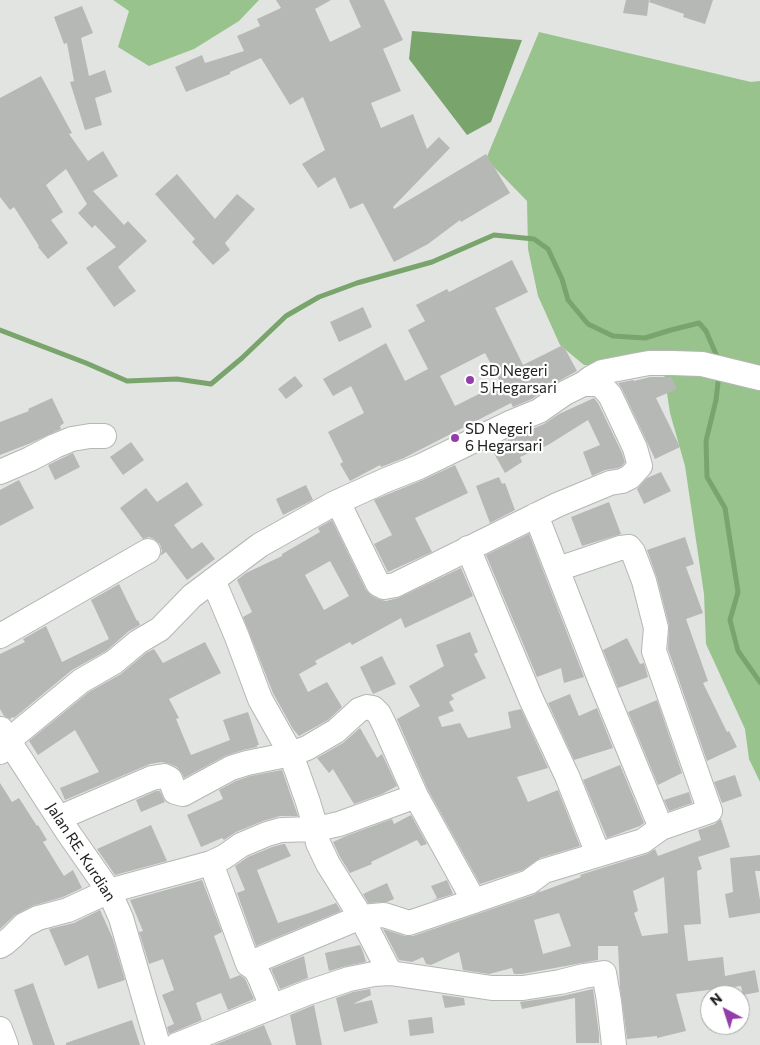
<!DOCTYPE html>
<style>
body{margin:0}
#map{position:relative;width:760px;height:1045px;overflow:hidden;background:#e2e4e1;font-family:Commissioner,sans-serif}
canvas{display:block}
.north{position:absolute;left:700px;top:985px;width:50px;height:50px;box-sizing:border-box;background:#fff;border:1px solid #a6a6a6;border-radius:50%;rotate:320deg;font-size:14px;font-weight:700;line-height:20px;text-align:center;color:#202120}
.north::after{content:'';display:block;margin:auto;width:18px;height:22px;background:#933daa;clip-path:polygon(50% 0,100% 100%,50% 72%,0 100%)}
</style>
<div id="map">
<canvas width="760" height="1045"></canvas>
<div class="north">N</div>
</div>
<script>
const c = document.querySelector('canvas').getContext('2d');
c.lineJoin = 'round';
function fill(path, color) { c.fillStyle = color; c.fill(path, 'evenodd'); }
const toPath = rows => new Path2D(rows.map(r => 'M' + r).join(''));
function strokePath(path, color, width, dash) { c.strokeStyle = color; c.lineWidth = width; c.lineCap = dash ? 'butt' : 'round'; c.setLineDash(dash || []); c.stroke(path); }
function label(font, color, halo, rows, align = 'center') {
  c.font = font + ' Commissioner,sans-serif'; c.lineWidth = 4.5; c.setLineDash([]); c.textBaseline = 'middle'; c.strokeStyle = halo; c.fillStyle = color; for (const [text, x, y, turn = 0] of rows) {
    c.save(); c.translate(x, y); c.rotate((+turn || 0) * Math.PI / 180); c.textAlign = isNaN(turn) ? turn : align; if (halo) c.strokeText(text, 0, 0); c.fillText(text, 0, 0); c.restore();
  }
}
fill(toPath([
 [113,0,259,0,239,21,194,49,149,66,118,47,129,11],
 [539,32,751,82,760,81,760,782,749,759,745,729,706,644,704,594,685,466,670,413,663,367,584,365,560,345,538,296,528,249,527,201,486,159]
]), '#99c38d');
fill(toPath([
 [412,31,522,40,491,122,467,135,409,59]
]), '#79a56d');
strokePath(toPath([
 [0,330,86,363,127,381,177,379,211,384,242,358,286,316,319,297,357,283,432,262,494,235,534,239,548,249,562,279,568,300,588,324,613,336,645,338,671,330,699,323,706,331,719,361],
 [719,374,716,400,706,441,707,477,725,508,738,592,730,620,738,651,760,682]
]), '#79a56d', 5);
fill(toPath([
 [276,0,331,0,315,9,330,42,361,27,349,0,384,0,403,40,383,49,401,91,371,103,381,128,413,114,427,149,439,137,450,148,393,207,394,209,486,154,510,193,461,222,460,220,428,244,394,262,363,203,350,209,335,177,318,188,302,164,325,150,303,97,290,105,261,58,230,72,230,74,186,92,175,67,202,55,205,63,244,51,237,36,260,26,257,19,281,8],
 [626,0,649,0,647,16,623,13],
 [650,0,713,0,705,24,683,17,684,14,649,2],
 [82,6,93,33,81,38,89,76,105,70,112,92,95,98,102,125,85,130,70,82,74,81,67,43,64,44,54,17],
 [41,76,72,133,69,134,88,161,103,151,118,176,93,191,124,225,128,221,147,241,118,267,136,291,114,307,86,268,116,247,95,225,92,228,78,213,87,204,66,169,46,185,63,212,51,220,68,243,48,259,38,247,39,246,14,207,10,210,0,197,0,98],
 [177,174,215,219,237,194,255,209,225,243,230,250,213,265,192,242,195,239,155,194],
 [512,260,528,292,495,308,523,365,563,345,577,371,557,382,532,399,513,407,511,403,404,458,381,467,380,465,350,481,340,464,343,462,328,432,364,413,351,386,333,396,323,379,386,343,405,381,428,369,408,330,425,321,416,305,447,289,449,292],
 [485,353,501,383,455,406,440,376],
 [363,307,372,327,339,342,330,322],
 [295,376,303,386,286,399,278,389],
 [650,377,671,377,677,389,656,398,680,447,655,459,622,389,618,383,633,380,634,381],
 [52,398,64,423,60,426,61,429,31,443,0,455,0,422,29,411,28,409],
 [594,398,598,403,622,453,625,462,622,466,618,468,605,470,592,476,583,452,600,445,588,420,548,445,520,457,522,462,505,473,491,448,518,435,544,424,559,414],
 [131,442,144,460,123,475,110,457],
 [73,453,80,467,55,480,48,465],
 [455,465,468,493,415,518,432,552,388,572,374,544,392,535,374,500,425,479],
 [661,472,671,491,644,504,637,489,647,478],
 [499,477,502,484,505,483,515,510,490,523,476,486],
 [19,480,34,508,0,526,0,490],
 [187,482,203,505,174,525,192,549,202,542,215,559,187,580,166,552,160,556,162,551,160,544,154,539,149,537,143,539,120,508,146,488,157,502],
 [306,485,313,500,283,515,276,499],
 [609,502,621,534,582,546,571,517],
 [332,520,366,590,372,596,378,599,386,601,398,598,461,568,473,596,405,628,401,618,352,645,350,642,315,661,317,664,299,674,308,692,327,682,342,707,328,720,299,736,293,729,273,693,243,617,252,612,237,580,246,573,282,556,282,554,320,532,318,528],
 [330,561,349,596,324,610,305,575],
 [529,534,584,677,564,683,561,668,537,677,486,555],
 [685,537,694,564,686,567,703,613,686,619,708,681,703,683,727,732,729,731,737,747,707,761,668,649,669,625,657,578,647,550],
 [119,584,137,621,138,620,140,625,129,631,106,651,72,670,14,718,13,717,10,719,4,716,0,709,0,654,25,642,23,639,46,626,62,662,109,639,91,600],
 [470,632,478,652,474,654,486,678,451,695,454,699,449,702,454,711,438,717,442,727,460,723,468,738,511,728,508,712,521,709,548,768,517,777,528,802,558,790,580,846,540,858,523,870,480,884,428,790,397,719,420,706,409,686,444,666,436,645],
 [627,638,640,664,644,663,648,677,618,688,603,650],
 [205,642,221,673,169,699,179,718,176,719,191,755,230,740,223,720,248,712,259,745,257,745,257,747,243,750,225,756,184,778,182,773,177,767,170,764,162,762,150,764,65,800,60,788,99,772,75,730,38,755,29,741,89,692,121,674,146,653,154,649,163,663],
 [382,656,396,684,373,694,360,667],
 [570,694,579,716,597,708,613,748,574,760,548,703],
 [657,700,682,773,658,785,628,712],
 [360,728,377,758,382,754,397,786,382,794,354,804,333,769,329,773,317,758,343,743],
 [620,765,644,823,640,826,607,838,583,780],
 [282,770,298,816,280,816,263,821,236,832,224,840,222,838,201,847,187,815,223,799,219,790,236,781,250,776],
 [735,775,742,796,722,803,714,782],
 [0,783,12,802,19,798,37,826,38,825,47,840,43,842,64,876,73,870,82,888,63,897,32,906,15,915,0,929],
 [156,791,160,791,165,802,141,812,136,800],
 [689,792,692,803,669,811,664,800],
 [411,815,427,844,421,846,417,840,371,862,372,864,350,873,340,857,333,842,346,836,392,819,394,824],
 [721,819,730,847,698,857,702,869,697,871,701,924,684,925,688,961,723,957,725,976,755,970,759,992,743,995,741,986,676,994,686,1031,657,1038,657,1036,627,1039,620,987,618,946,598,946,598,960,522,974,514,974,512,968,489,974,463,970,459,952,431,965,426,964,423,957,412,962,399,960,383,929,405,936,413,936,533,895,540,891,540,892,581,877,580,875,583,874,647,854,655,849,658,856,701,840,698,830,715,824],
 [664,877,668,933,642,936,634,913,638,911,633,891],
 [559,913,571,946,543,954,534,920],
 [151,825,167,861,115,875,97,849],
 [283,844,285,844,291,856,257,870,278,923,312,912,336,903,341,911,256,946,237,893,245,890,235,866,248,857,272,847],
 [760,855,760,871,755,871,760,900,760,913,729,918,725,894,733,892,730,858],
 [202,880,222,932,214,936,230,979,240,975,245,979,254,999,228,1010,221,993,196,1003,202,1020,169,1034,167,1027,174,1024,162,995,174,990,163,959,149,964,139,932,143,931,130,900],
 [447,880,453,894,431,901,437,898,431,886],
 [387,883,394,899,387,902,368,903,363,894],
 [100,910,113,939,125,980,98,989,88,955,65,966,49,929,74,923],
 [360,945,363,952,366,962,346,966,329,971,325,953],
 [304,956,308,978,280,989,271,969],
 [33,983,55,1045,33,1045,14,990],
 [370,989,371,995,353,1004,372,1000,378,1023,344,1032,336,998,353,992],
 [593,989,599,1034,599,1043,576,1043,575,998,522,1009,520,1002,562,996],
 [442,995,464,998,465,1005,445,1008],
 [314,1005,322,1045,296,1045,290,1015],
 [432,1017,434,1033,410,1036,408,1020],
 [132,1020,140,1045,66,1045,66,1043],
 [264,1025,272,1045,214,1045]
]), '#b6b8b5');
const minor = toPath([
 [583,384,591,378,602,372,638,365,649,363,672,363,702,364,760,378],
 [0,472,30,459,55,446,72,439,90,436,104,436],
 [536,515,599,677,661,828,710,811,654,651,656,628,644,581,633,552,629,547,620,548,558,569],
 [468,548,531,699,567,776,598,854],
 [213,580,237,637,260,699,291,754,308,802,316,829,318,843,328,864,361,917,390,973],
 [0,636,148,551],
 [1,729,67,831,109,891,121,918,158,1045],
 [0,752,9,740,81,681,114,662,138,642,160,629,192,596,260,545,333,504,386,480,419,467,512,422,539,411,565,393,583,384,600,384,610,395,635,448,640,466,630,477,622,481,610,483,557,505,395,585,384,587,378,584,338,502],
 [416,796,474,901],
 [59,818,152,778,164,776,170,779,175,792,183,794,231,768,247,763,291,754,307,748,336,731,359,710,367,707,373,708,379,714,384,724,416,796,339,824,316,829,281,830,267,834,241,845,224,857,211,863],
 [0,946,5,943,12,937,24,925,38,918,68,910,109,891,211,863,248,964,361,917,384,915,409,923,474,901,529,882,544,871,643,841,661,828],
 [248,964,256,970,261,980,272,1007],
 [0,1029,6,1045],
 [177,1045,307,993,349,979,374,974,390,973,492,988,523,988,560,982,584,976,604,973,609,1001,614,1045]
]);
strokePath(minor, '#b5b7b4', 26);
strokePath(minor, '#fff', 24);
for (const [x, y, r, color] of [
 [470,380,5,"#933daa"],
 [455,438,5,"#933daa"]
]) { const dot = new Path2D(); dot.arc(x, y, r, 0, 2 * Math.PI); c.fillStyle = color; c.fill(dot); strokePath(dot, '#fff', 2); }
label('15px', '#202120', '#fff', [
 ["SD Negeri",480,371],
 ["5 Hegarsari",480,388],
 ["SD Negeri",465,429],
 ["6 Hegarsari",465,446]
], 'left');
label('15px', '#202120', '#fff', [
 ["Jalan RE. Kurdian",81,852,57]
]);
</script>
